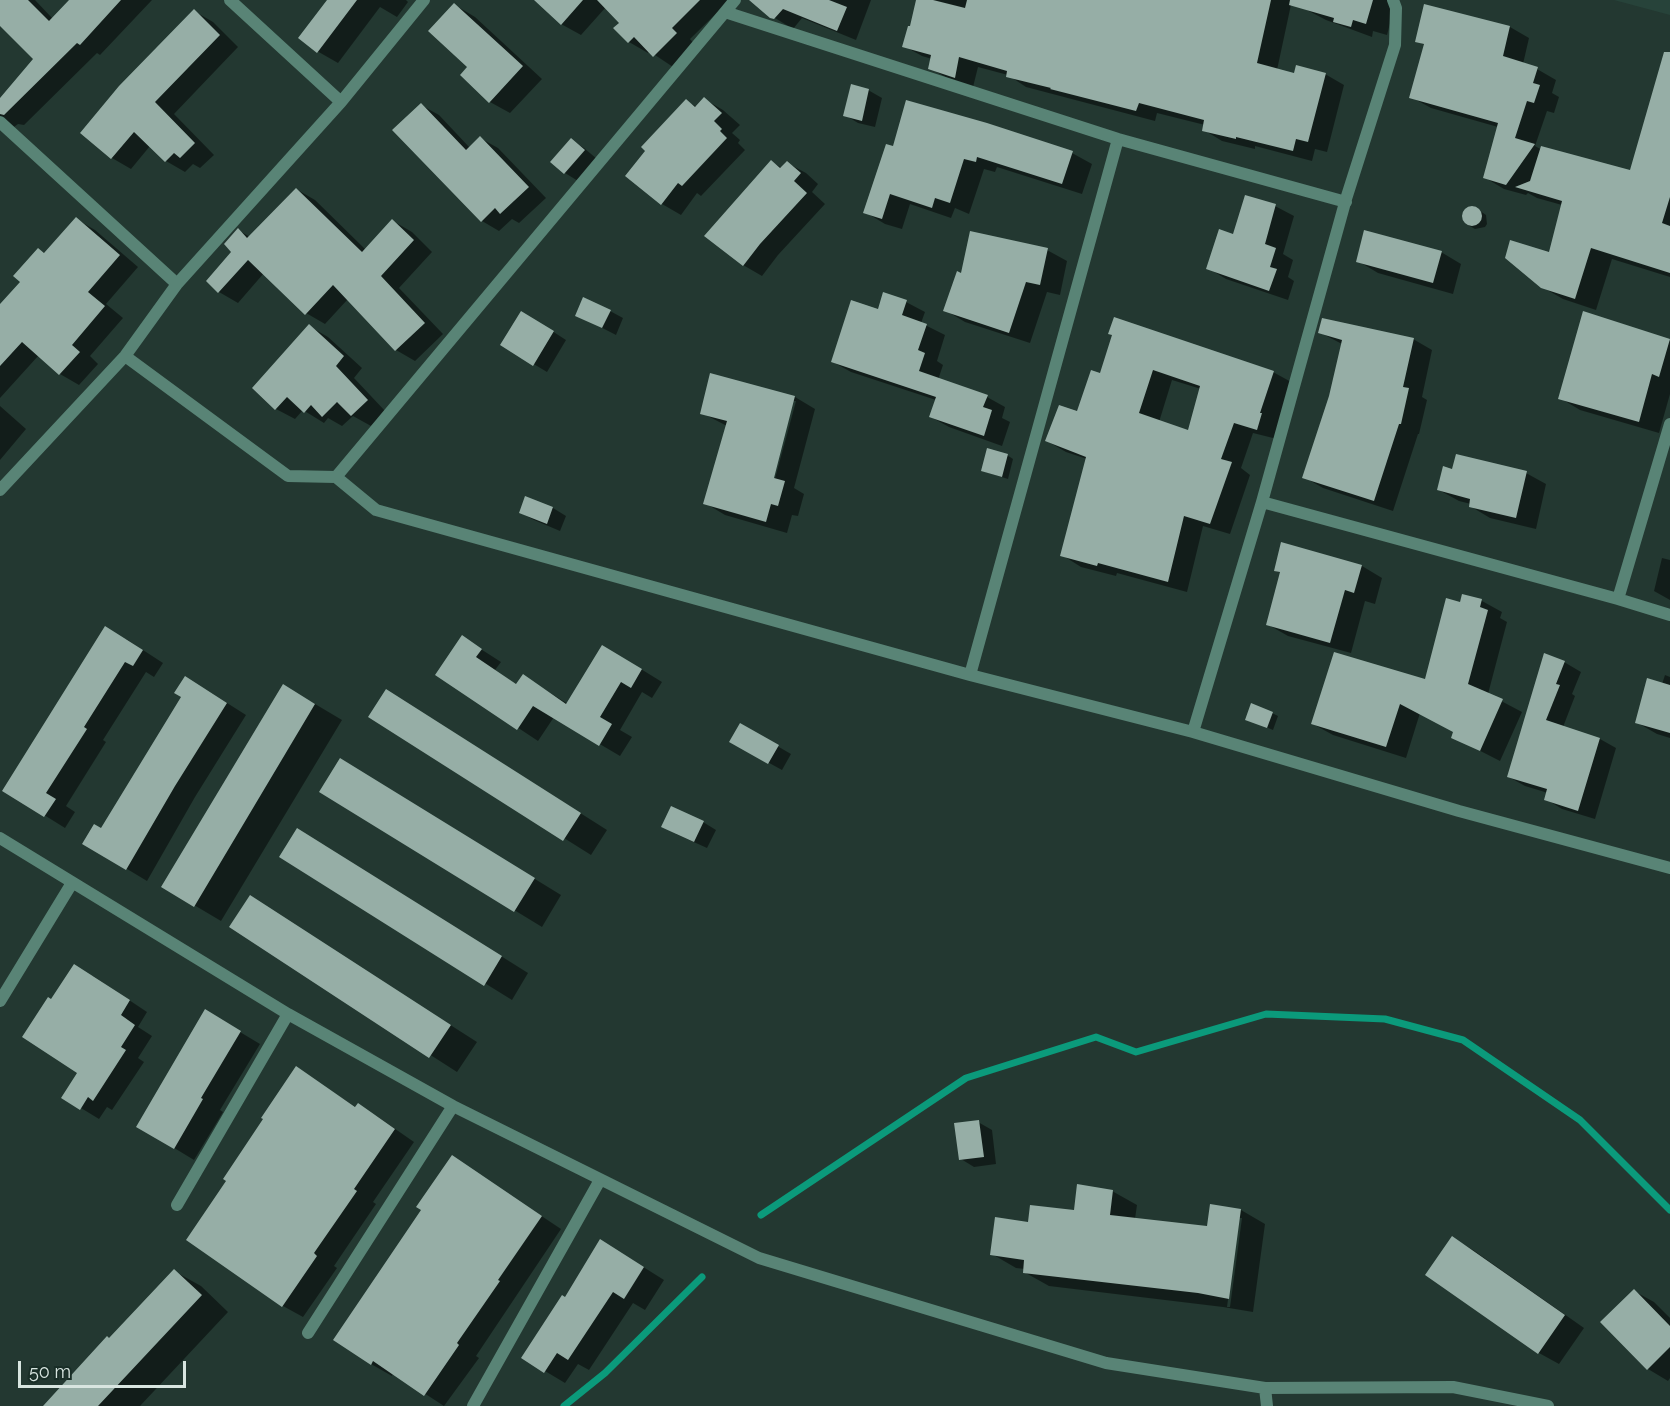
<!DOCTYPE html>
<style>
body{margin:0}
#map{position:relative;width:1670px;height:1406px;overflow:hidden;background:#233831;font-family:Raleway,sans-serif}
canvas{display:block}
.scale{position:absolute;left:18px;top:1361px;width:168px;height:27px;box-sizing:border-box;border:3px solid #d8e5e0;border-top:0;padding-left:8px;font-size:18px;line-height:21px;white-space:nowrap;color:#d8e5e0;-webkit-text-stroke:4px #192e27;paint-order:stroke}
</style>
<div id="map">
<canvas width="1670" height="1406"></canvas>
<div class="scale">50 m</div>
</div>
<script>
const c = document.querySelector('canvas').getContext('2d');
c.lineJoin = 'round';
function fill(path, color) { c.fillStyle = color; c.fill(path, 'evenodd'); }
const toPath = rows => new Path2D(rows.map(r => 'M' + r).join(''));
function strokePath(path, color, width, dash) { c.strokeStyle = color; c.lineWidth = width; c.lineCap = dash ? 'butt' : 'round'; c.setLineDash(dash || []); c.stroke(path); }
fill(toPath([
 [1614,0,1670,0,1670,15]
]), '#27433a');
fill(toPath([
 [0,0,35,0,53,19,71,0,152,0,100,55,97,53,24,125,18,124,14,127,0,126,0,100,35,59,0,23],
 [329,0,406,0,408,2,397,17,380,7,338,63,317,51],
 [541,0,730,0,690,39,695,45,673,67,649,51,648,53,629,42,621,23,606,7,581,35,561,24],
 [765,0,871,0,856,40,802,18,793,29,775,18],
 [917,0,1292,0,1277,70,1295,75,1325,74,1344,85,1327,152,1315,149,1312,161,1255,146,1255,149,1222,141,1204,130,1205,125,1157,113,1155,121,1026,87,1008,75,978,67,973,87,949,79,930,68,932,59,922,56,904,46,911,28],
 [1307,0,1396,0,1387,35,1373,31,1372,37,1326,20,1305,9],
 [455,5,475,17,542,79,510,113,490,102,469,67],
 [1425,6,1510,27,1529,38,1523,64,1537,69,1556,80,1552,93,1559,97,1554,113,1547,111,1535,146,1542,150,1631,171,1670,78,1670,277,1612,259,1596,310,1563,299,1542,287,1562,205,1537,198,1528,193,1526,195,1504,189,1484,177,1498,127,1431,108,1411,97,1425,45,1417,41],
 [194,11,213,22,238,47,174,114,214,155,200,168,193,164,185,172,166,161,150,146,131,169,112,158,82,133],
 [868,90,882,98,875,127,858,123,845,115],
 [704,99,723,110,740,125,732,133,740,140,738,143,745,150,701,196,697,193,681,215,662,204,627,176,686,101,697,107],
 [421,105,439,115,470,148,480,138,498,148,546,198,519,223,512,219,499,231,482,221],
 [571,140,584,148,597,159,578,181,565,173,552,162],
 [894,148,1072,153,1092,164,1082,194,997,167,995,172,984,169,969,214,955,208,951,218,910,204,902,229,885,224,865,212],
 [772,162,782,168,787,163,806,173,818,184,812,192,825,204,778,255,762,276,743,265],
 [296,189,315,200,366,250,393,221,412,232,432,252,399,288,443,334,415,361,396,350,348,299,325,324,306,313,264,273,238,303,219,292,208,281,233,252,238,230,250,237],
 [1275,206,1294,216,1283,254,1293,260,1288,277,1294,281,1288,300,1226,279,1208,268,1234,236],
 [1473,206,1486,215,1487,224,1485,227,1475,229,1468,225,1463,217,1466,209],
 [76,219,95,230,138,267,106,304,123,318,90,356,98,364,79,385,60,374,39,355,0,398,0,307,22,281,38,249,46,254],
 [1047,250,1067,261,1060,295,1047,292,1030,343,965,322,945,310,962,275],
 [1441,252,1461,264,1453,294,1378,273,1358,261],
 [884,294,906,302,925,312,921,323,945,335,937,361,943,365,938,380,987,397,1005,407,1002,418,1010,422,1002,446,949,427,931,417,936,400,851,372,833,362,879,311],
 [610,311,623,318,616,335,577,315],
 [1584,313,1670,341,1670,394,1659,433,1580,410,1560,398],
 [535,320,566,340,547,372,502,345],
 [309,326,328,337,362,368,354,378,386,412,371,426,353,416,342,426,328,418,324,423,303,410,295,419,276,409,254,388],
 [1319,332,1413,339,1432,350,1422,397,1427,400,1419,434,1418,434,1393,511,1323,488,1304,477,1330,396,1342,344],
 [1113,335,1273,372,1293,383,1277,439,1253,433,1241,468,1250,475,1230,534,1203,526,1187,592,1117,573,1116,576,1081,567,1062,555,1087,459,1066,452,1047,441,1078,413,1101,375],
 [1172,380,1201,389,1189,432,1159,422],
 [712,375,795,397,815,409,794,488,804,494,798,516,792,515,787,533,725,515,705,503,727,426,702,413],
 [793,401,796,401,773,486,770,485],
 [0,406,26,429,0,460],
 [1007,455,1013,459,1008,479,982,471],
 [1453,470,1526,473,1546,484,1536,529,1490,518,1470,506,1471,504,1459,501,1439,490],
 [526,498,553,508,566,516,560,531,534,520,521,513],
 [1662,558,1670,560,1670,600,1654,591],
 [1362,566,1382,578,1375,604,1365,601,1351,653,1288,636,1267,624,1281,573,1275,570],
 [1463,595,1482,601,1502,612,1500,618,1507,622,1488,694,1522,712,1500,761,1453,737,1455,732,1420,713,1406,758,1333,735,1313,724,1426,681],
 [462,637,501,662,495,670,517,685,523,676,568,704,623,658,662,682,652,698,642,692,620,730,632,737,620,756,554,717,538,741,437,674],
 [126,639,163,663,154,677,146,672,103,740,106,742,66,806,75,812,65,828,4,790],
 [1564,662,1581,672,1572,694,1575,696,1563,727,1600,739,1616,748,1595,819,1562,809,1546,799,1548,793,1525,786,1509,777],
 [1665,675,1670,677,1670,738,1657,734,1636,722,1662,684],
 [205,689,246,715,195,797,147,881,84,843,102,830],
 [310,701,342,720,221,921,194,905],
 [413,707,607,830,591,855,370,716],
 [1272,713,1278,716,1273,730,1247,719],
 [741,725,791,754,782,770,731,742],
 [367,776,561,895,542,927,321,792],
 [703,822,716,830,707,848,676,834],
 [324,845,528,973,512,1000,281,857],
 [250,897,477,1042,457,1072,231,927],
 [93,976,147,1012,138,1027,152,1036,138,1058,144,1062,112,1110,107,1107,99,1119,63,1097,79,1073,52,1001],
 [225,1023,260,1044,220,1110,223,1112,194,1160,138,1126],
 [296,1068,357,1108,358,1105,378,1117,414,1142,373,1202,376,1204,334,1266,337,1268,303,1317,283,1306,188,1240,229,1181],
 [978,1122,992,1130,996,1164,974,1167,961,1159],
 [453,1157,561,1229,476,1356,479,1358,444,1406,393,1373,392,1376,371,1364,423,1210],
 [1112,1191,1137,1205,1135,1219,1208,1228,1241,1210,1265,1224,1253,1312,1223,1307,1049,1286,1024,1272,1025,1269,1016,1268,992,1254,1030,1224,1075,1212],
 [1239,1218,1242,1218,1230,1307,1227,1307],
 [1453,1238,1473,1250,1584,1328,1559,1364,1539,1353],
 [621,1253,664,1280,645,1310,633,1303,589,1370,578,1364,565,1383,545,1371,566,1299],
 [174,1271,201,1286,228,1312,140,1406,44,1406],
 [1634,1291,1654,1302,1670,1318,1670,1378,1668,1381,1648,1369]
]), '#0007');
strokePath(toPath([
 [761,1215,966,1078,1096,1037,1136,1052,1266,1014,1385,1019,1463,1040,1580,1120,1670,1210],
 [564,1406,605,1373,702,1277]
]), '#0b9a7b', 7);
fill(toPath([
 [0,0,28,0,49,21,69,0,121,0,80,45,77,43,4,115,0,114,0,98,33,59,0,26],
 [327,0,357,0,317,53,298,38],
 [534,0,583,0,561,25],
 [597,0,700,0,672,28,677,33,653,57,634,37,628,43,613,28,619,23],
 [749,0,829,0,847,7,837,31,783,9,774,19,770,18],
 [916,0,933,0,965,8,967,0,1271,0,1257,63,1294,73,1296,65,1326,73,1308,142,1296,139,1293,151,1236,137,1236,139,1202,131,1204,120,1139,103,1136,111,1050,89,1051,88,1006,77,1007,71,959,57,955,78,928,69,931,55,902,47,908,26,910,26],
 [1290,0,1373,0,1366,24,1353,20,1351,27,1333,22,1334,18,1289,5],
 [454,3,523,66,489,103,460,75,467,67,428,31],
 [1424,4,1510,26,1503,56,1538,67,1533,83,1540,85,1534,103,1527,101,1515,138,1535,144,1506,185,1483,178,1498,123,1409,98,1424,44,1415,42],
 [194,9,220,35,155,102,195,143,180,158,174,153,165,162,134,132,111,159,80,133,119,86],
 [1664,52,1670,52,1670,197,1662,223,1670,226,1670,273,1591,248,1575,299,1541,288,1505,258,1510,240,1549,252,1562,201,1515,187,1530,181,1541,146,1630,170],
 [851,84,869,89,862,121,843,116],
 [704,97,722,113,714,121,722,129,720,131,727,138,682,186,678,183,661,205,625,176,645,151,641,147,686,99,695,107],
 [906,100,987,123,1073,151,1062,184,977,157,976,162,964,159,950,203,935,198,932,208,890,194,882,219,863,213,886,144,893,146],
 [421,103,466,150,480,136,529,187,500,214,495,208,481,222,392,130],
 [571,138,585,150,564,174,550,162],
 [771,160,780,168,787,161,801,173,794,181,807,193,760,244,743,266,704,236],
 [296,188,362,252,392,219,414,240,381,276,425,323,395,351,333,285,305,315,248,260,218,293,206,281,231,252,224,244,238,228,247,238],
 [1245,195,1276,204,1265,244,1276,248,1270,267,1277,269,1269,291,1206,269,1219,229,1233,234],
 '1462 216a10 10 0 1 1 20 0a10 10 0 1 1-20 0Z',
 [76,217,120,255,88,292,105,306,72,345,80,352,59,375,22,342,0,366,0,304,20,282,13,276,38,248,44,253],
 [1364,230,1442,251,1433,283,1356,262],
 [970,231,1048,248,1040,285,1026,282,1009,333,943,311,957,271,961,273],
 [883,292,907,300,902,315,927,324,918,350,925,353,919,371,988,395,983,407,992,410,984,436,929,417,936,397,831,362,851,300,878,309],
 [583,297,611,310,602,328,575,316],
 [521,311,554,331,533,366,500,345],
 [1583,311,1670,339,1659,377,1652,374,1639,422,1558,399],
 [1114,317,1274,371,1260,413,1262,413,1257,430,1234,423,1221,459,1232,462,1210,524,1184,516,1168,582,1098,563,1097,566,1060,556,1086,457,1045,441,1059,405,1077,411,1091,370,1100,373,1112,335,1108,334],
 [1153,370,1200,386,1188,430,1139,413],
 [1322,318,1414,338,1403,387,1409,388,1401,424,1399,424,1374,501,1302,478,1329,396,1342,340,1318,333],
 [309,324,344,356,336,366,368,400,351,416,337,402,322,417,311,405,304,413,287,397,275,410,252,388],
 [710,373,795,396,774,478,785,481,778,506,771,504,766,522,703,504,727,421,700,414],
 [987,448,1008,454,1002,477,981,471],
 [1456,454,1527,471,1516,518,1469,507,1470,499,1437,490,1443,466,1452,469],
 [525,496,553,507,547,524,519,513],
 [1281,542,1362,565,1354,593,1345,590,1330,643,1266,625,1280,572,1274,571],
 [1462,594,1482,599,1480,607,1488,610,1468,684,1503,699,1480,751,1451,738,1453,732,1400,704,1386,747,1311,724,1334,652,1425,679,1446,598,1460,602],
 [105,626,143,650,133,666,125,662,84,727,87,729,46,793,56,799,44,817,2,791],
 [462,635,482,649,476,657,516,684,523,674,566,704,602,645,642,669,631,688,621,682,600,717,612,724,599,746,533,706,517,730,435,675],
 [1544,653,1565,661,1556,684,1560,685,1546,720,1600,738,1578,811,1544,800,1547,789,1507,777],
 [185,676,227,703,175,786,126,870,82,844,94,824,101,828,181,697,174,693],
 [1647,678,1670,685,1670,733,1635,723],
 [283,684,315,704,194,907,161,887],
 [386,689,581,813,563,841,368,717],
 [1251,703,1273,712,1267,728,1245,720],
 [740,723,779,745,768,764,729,742],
 [340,758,535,878,514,912,319,792],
 [671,806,704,821,694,842,661,827],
 [297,828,502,956,484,986,279,857],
 [250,895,451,1025,429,1058,229,927],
 [74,964,130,1000,121,1015,135,1025,121,1047,126,1050,93,1101,88,1097,80,1110,61,1098,77,1073,22,1037,48,997,51,999],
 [205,1009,241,1031,201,1098,203,1099,174,1149,136,1127],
 [296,1066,355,1107,358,1103,395,1129,354,1189,357,1191,314,1253,317,1256,282,1307,186,1240,226,1181,223,1179,263,1119,261,1118],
 [979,1120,984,1157,959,1160,954,1123],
 [452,1155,542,1216,498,1280,500,1281,457,1343,459,1345,424,1396,373,1361,371,1365,333,1340,421,1210,416,1207],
 [1077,1184,1113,1190,1110,1215,1207,1226,1210,1204,1241,1209,1229,1299,1198,1293,1023,1273,1024,1260,990,1255,995,1217,1028,1222,1030,1205,1074,1210],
 [1452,1236,1565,1315,1538,1354,1425,1275],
 [600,1239,644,1267,624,1299,613,1292,568,1360,557,1353,544,1373,521,1358,562,1295,565,1297],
 [174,1269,202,1295,98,1406,43,1406,107,1336,109,1338],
 [1634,1289,1670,1326,1670,1347,1647,1370,1600,1322]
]), '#96aea6');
strokePath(toPath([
 [230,0,341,102],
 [725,12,735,0],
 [0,122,177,284],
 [125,356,288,476,336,477,376,510,970,675,1193,732,1459,811,1670,868],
 [336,477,725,12,1118,139,1346,202],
 [0,490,125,356,177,284,341,102,424,0],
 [1262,502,1618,599,1670,615],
 [1618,599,1670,424],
 [970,675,1118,139],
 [1193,732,1262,502,1346,199,1395,45,1396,8,1393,0],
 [0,838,288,1014,453,1106,759,1258,1106,1363,1265,1388,1453,1387,1548,1406],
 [0,1001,72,883],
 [177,1205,288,1014],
 [308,1333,453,1106],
 [1265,1388,1267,1406],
 [473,1406,600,1180]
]), '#598476', 12);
</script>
